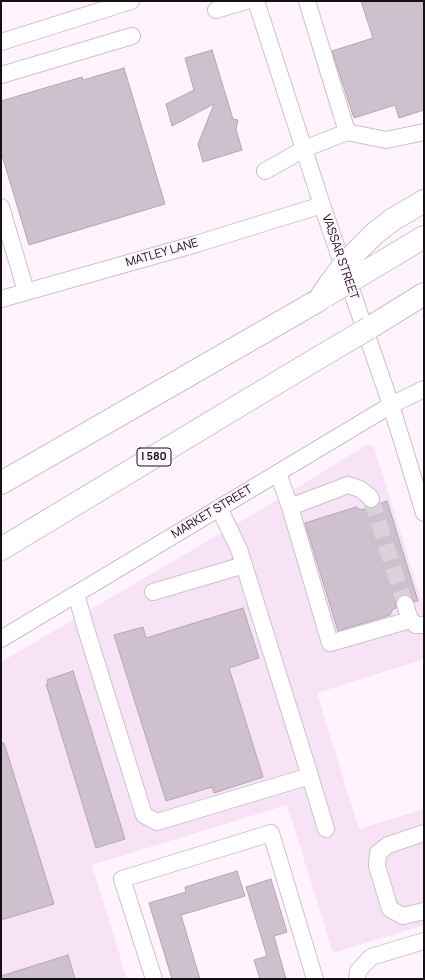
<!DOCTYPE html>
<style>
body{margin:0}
#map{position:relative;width:425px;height:980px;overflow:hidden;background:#fff3fd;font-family:Manrope,sans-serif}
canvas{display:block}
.frame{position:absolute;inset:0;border:2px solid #151014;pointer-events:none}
</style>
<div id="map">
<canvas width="425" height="980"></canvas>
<div class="frame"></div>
</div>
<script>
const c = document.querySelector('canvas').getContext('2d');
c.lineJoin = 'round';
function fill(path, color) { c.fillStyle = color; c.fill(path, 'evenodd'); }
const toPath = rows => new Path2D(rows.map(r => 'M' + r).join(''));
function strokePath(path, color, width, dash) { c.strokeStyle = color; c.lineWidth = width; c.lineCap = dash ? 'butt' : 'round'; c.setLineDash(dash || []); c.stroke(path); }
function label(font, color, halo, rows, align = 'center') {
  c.font = font + ' Manrope,sans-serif'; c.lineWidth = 3; c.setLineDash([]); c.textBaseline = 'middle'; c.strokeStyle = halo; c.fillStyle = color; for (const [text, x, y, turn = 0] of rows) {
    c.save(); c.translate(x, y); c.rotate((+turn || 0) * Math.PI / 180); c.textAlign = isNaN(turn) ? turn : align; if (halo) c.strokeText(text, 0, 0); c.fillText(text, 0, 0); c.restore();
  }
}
fill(toPath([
 [368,444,374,447,424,608,424,659,317,693,359,829,424,809,424,925,333,953,287,805,92,865,127,979,1,979,1,662,262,509]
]), '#f8e3f6');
const building = toPath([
 [361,1,424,1,424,110,399,118,395,105,354,118,332,51,373,38,361,1],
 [212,50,233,119,238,120,236,129,242,150,203,162,198,144,214,104,172,126,166,104,194,90,185,58,212,50],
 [124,68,165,204,29,245,1,152,1,101,82,77,83,80,124,68],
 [387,501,418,601,414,602,411,597,407,595,402,595,398,597,396,602,396,608,393,609,390,615,338,631,305,523,356,507,361,510,368,508,375,508,379,504,387,501],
 [243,608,259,658,229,668,263,777,214,793,212,787,166,801,114,635,143,627,146,638,243,608],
 [73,671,125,839,96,848,46,684,48,684,47,680,73,671],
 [1,743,4,743,54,904,1,920,1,743],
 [237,871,245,896,181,915,200,979,172,979,149,903,186,892,185,887,237,871],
 [271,879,287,932,274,936,286,979,260,979,254,960,267,956,246,887,271,879],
 [68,955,75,979,1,979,1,976,68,955]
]);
fill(building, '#cec0cc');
strokePath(building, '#b4a7b3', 1);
strokePath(toPath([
 [371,499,405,604]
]), '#dcd1da', 16, [16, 8]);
const minor = toPath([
 [256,1,322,205,391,405,424,513],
 [216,10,246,1],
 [1,42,131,1],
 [1,75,132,36],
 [347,132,386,140,424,132],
 [265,171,304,149,347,132,307,1],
 [1,207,26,291],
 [1,299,196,244,322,205],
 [278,473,290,507,348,485,360,489,370,497,371,499],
 [290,507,330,643,410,620],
 [153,592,244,565],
 [76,594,86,629,144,815,157,822,310,776,239,549,219,508],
 [405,604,410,620,416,625,424,625],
 [1,639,391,405,424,389],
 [310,776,326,829],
 [424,833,388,845,378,853,377,866,390,909,403,916,424,911],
 [154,979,122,879,271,833,315,979],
 [357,979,358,971,371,957,424,941]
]);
const highway = toPath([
 [392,220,424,201],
 [404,249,424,237],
 [369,328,424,294],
 [1,483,319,300],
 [1,549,308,364]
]);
strokePath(minor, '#cec0cc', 18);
strokePath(highway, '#cec0cc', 24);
strokePath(minor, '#fff', 16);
strokePath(highway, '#fff', 22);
const highwayBridge = toPath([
 [325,296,404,249],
 [319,300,331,282,344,265,358,250,374,234,392,220],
 [308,364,369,328]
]);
strokePath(highwayBridge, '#cec0cc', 24, []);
strokePath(highwayBridge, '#fff', 22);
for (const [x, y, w] of [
 [154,457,34]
]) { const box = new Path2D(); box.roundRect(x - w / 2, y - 9, w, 18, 3); c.fillStyle = '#fff3fd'; c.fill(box); strokePath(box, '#151014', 1); }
label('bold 11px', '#151014', null, [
 ["I 580",154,457]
]);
label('12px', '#151014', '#fff3fd', [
 ["MATLEY LANE",162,253,-16],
 ["VASSAR STREET",340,257,71],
 ["MARKET STREET",212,512,-31]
]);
</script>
